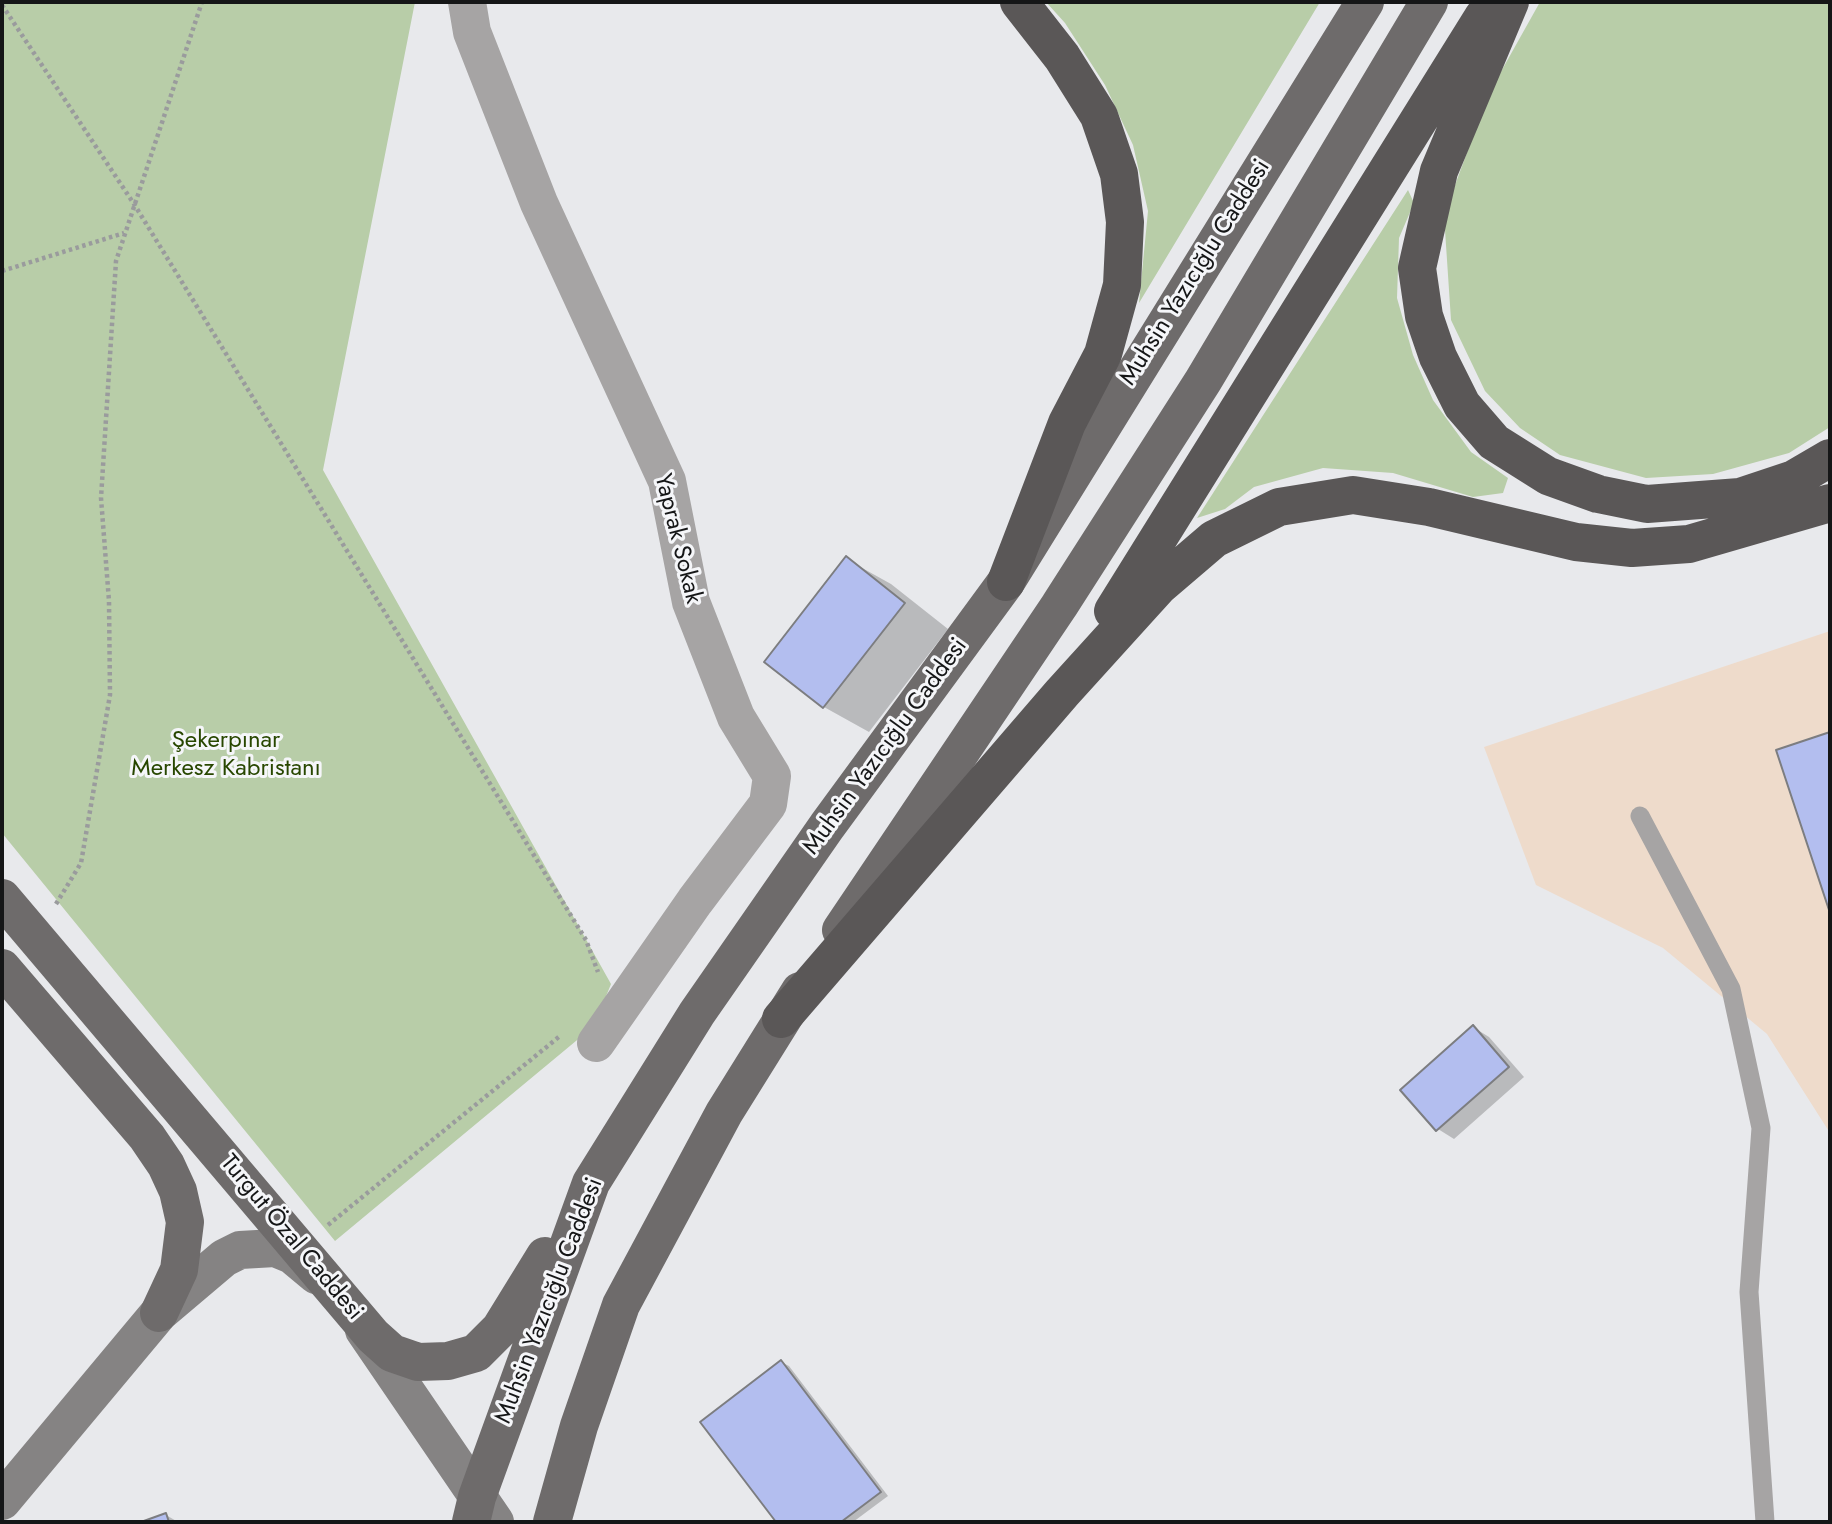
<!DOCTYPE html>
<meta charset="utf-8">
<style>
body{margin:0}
#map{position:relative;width:1832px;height:1524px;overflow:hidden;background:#e8e9ec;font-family:Jost,sans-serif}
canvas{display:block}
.frame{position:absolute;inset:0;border:4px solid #151617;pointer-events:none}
</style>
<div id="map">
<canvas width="1832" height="1524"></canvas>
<div class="frame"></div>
</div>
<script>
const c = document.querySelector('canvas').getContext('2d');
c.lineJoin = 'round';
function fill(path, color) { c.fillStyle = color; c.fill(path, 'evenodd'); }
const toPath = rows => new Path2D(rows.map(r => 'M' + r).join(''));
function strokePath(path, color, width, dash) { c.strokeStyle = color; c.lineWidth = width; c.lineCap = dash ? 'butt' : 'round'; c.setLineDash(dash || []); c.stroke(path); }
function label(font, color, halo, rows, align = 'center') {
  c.font = font + ' Jost,sans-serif'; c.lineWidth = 6; c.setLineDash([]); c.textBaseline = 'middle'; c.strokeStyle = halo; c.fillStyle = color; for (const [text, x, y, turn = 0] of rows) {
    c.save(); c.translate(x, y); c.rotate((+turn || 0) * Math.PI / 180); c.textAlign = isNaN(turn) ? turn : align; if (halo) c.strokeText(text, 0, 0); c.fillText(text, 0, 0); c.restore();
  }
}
fill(toPath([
 [1830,631,1830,1133,1767,1034,1663,948,1536,885,1484,747]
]), '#eedbcb');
fill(toPath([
 [2,2,415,2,323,470,611,984,594,1026,335,1241,2,833],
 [1046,2,1320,2,1139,303,1148,211,1133,145,1105,85,1065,23],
 [1540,2,1830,2,1830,427,1789,453,1713,474,1646,478,1560,455,1520,428,1485,391,1451,320,1444,215,1489,93],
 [1408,190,1414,203,1399,238,1397,298,1413,355,1433,400,1471,452,1508,478,1503,493,1473,497,1393,473,1323,468,1254,487,1225,509,1197,518]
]), '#b8cda8');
fill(toPath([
 [846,559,891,584,948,629,869,732,824,707,766,662],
 [1830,734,1830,907,1778,751],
 [1473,1027,1489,1037,1524,1077,1454,1139,1438,1129],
 [781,1362,789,1366,888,1496,853,1522,778,1522,702,1422],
 [166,1515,178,1522,146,1522]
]), '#0003');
const building = toPath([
 [846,556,905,603,823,708,764,662,846,556],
 [1830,732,1830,913,1776,750,1830,732],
 [1473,1025,1509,1067,1436,1131,1400,1090,1473,1025],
 [781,1360,881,1492,841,1522,776,1522,700,1422,781,1360],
 [166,1513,169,1522,141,1522,166,1513]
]);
fill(building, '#b3beef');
strokePath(building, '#7c7d80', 2);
strokePath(toPath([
 [2,5,134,204,586,940,598,972],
 [2,271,124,233],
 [56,904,81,863,110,695,109,601,101,498,116,261,202,2],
 [328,1225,560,1036]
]), '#9a9b9d', 4.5, [3.5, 3.5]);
strokePath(toPath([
 [1640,816,1731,989,1761,1128,1749,1292,1765,1522]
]), '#a6a4a4', 19);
strokePath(toPath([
 [467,2,472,32,539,203,667,481,691,602,736,717,772,776,768,804,695,901,596,1043]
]), '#a6a4a4', 38);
strokePath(toPath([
 [364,1330,495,1522],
 [2,1501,159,1313,224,1258,240,1250,275,1248,292,1255,316,1275]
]), '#858383', 38);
strokePath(toPath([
 [2,898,373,1336,392,1353,418,1362,448,1361,476,1353,500,1329,545,1256],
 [841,930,1059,606,1203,381,1429,2],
 [2,968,147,1137,166,1165,178,1191,185,1222,179,1270,159,1313],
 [471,1522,477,1497,591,1183,697,1013,827,826,1006,582,1365,2],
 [552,1522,579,1426,621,1305,724,1113,800,991]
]), '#6e6b6b', 38);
strokePath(toPath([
 [1510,2,1439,171,1417,268,1424,316,1438,357,1462,405,1494,442,1548,476,1598,494,1647,504,1740,497,1794,479,1830,458],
 [1006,582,1067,423,1103,354,1122,285,1125,222,1119,174,1099,116,1062,57,1019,2],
 [1113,611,1483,17],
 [781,1019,1062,693,1159,586,1214,539,1279,507,1353,495,1429,507,1576,542,1632,548,1689,544,1830,503]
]), '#5a5757', 38);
label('24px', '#151617', '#f5f6f9', [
 ["Muhsin Yazıcığlu Caddesi",1196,273,-58],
 ["Yaprak Sokak",677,539,76],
 ["Muhsin Yazıcığlu Caddesi",886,747,-54],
 ["Turgut Özal Caddesi",291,1238,50],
 ["Muhsin Yazıcığlu Caddesi",550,1301,-69]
]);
label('24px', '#284700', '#f5f6f9', [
 ["Şekerpınar",226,741],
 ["Merkesz Kabristanı",226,769]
]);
</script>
